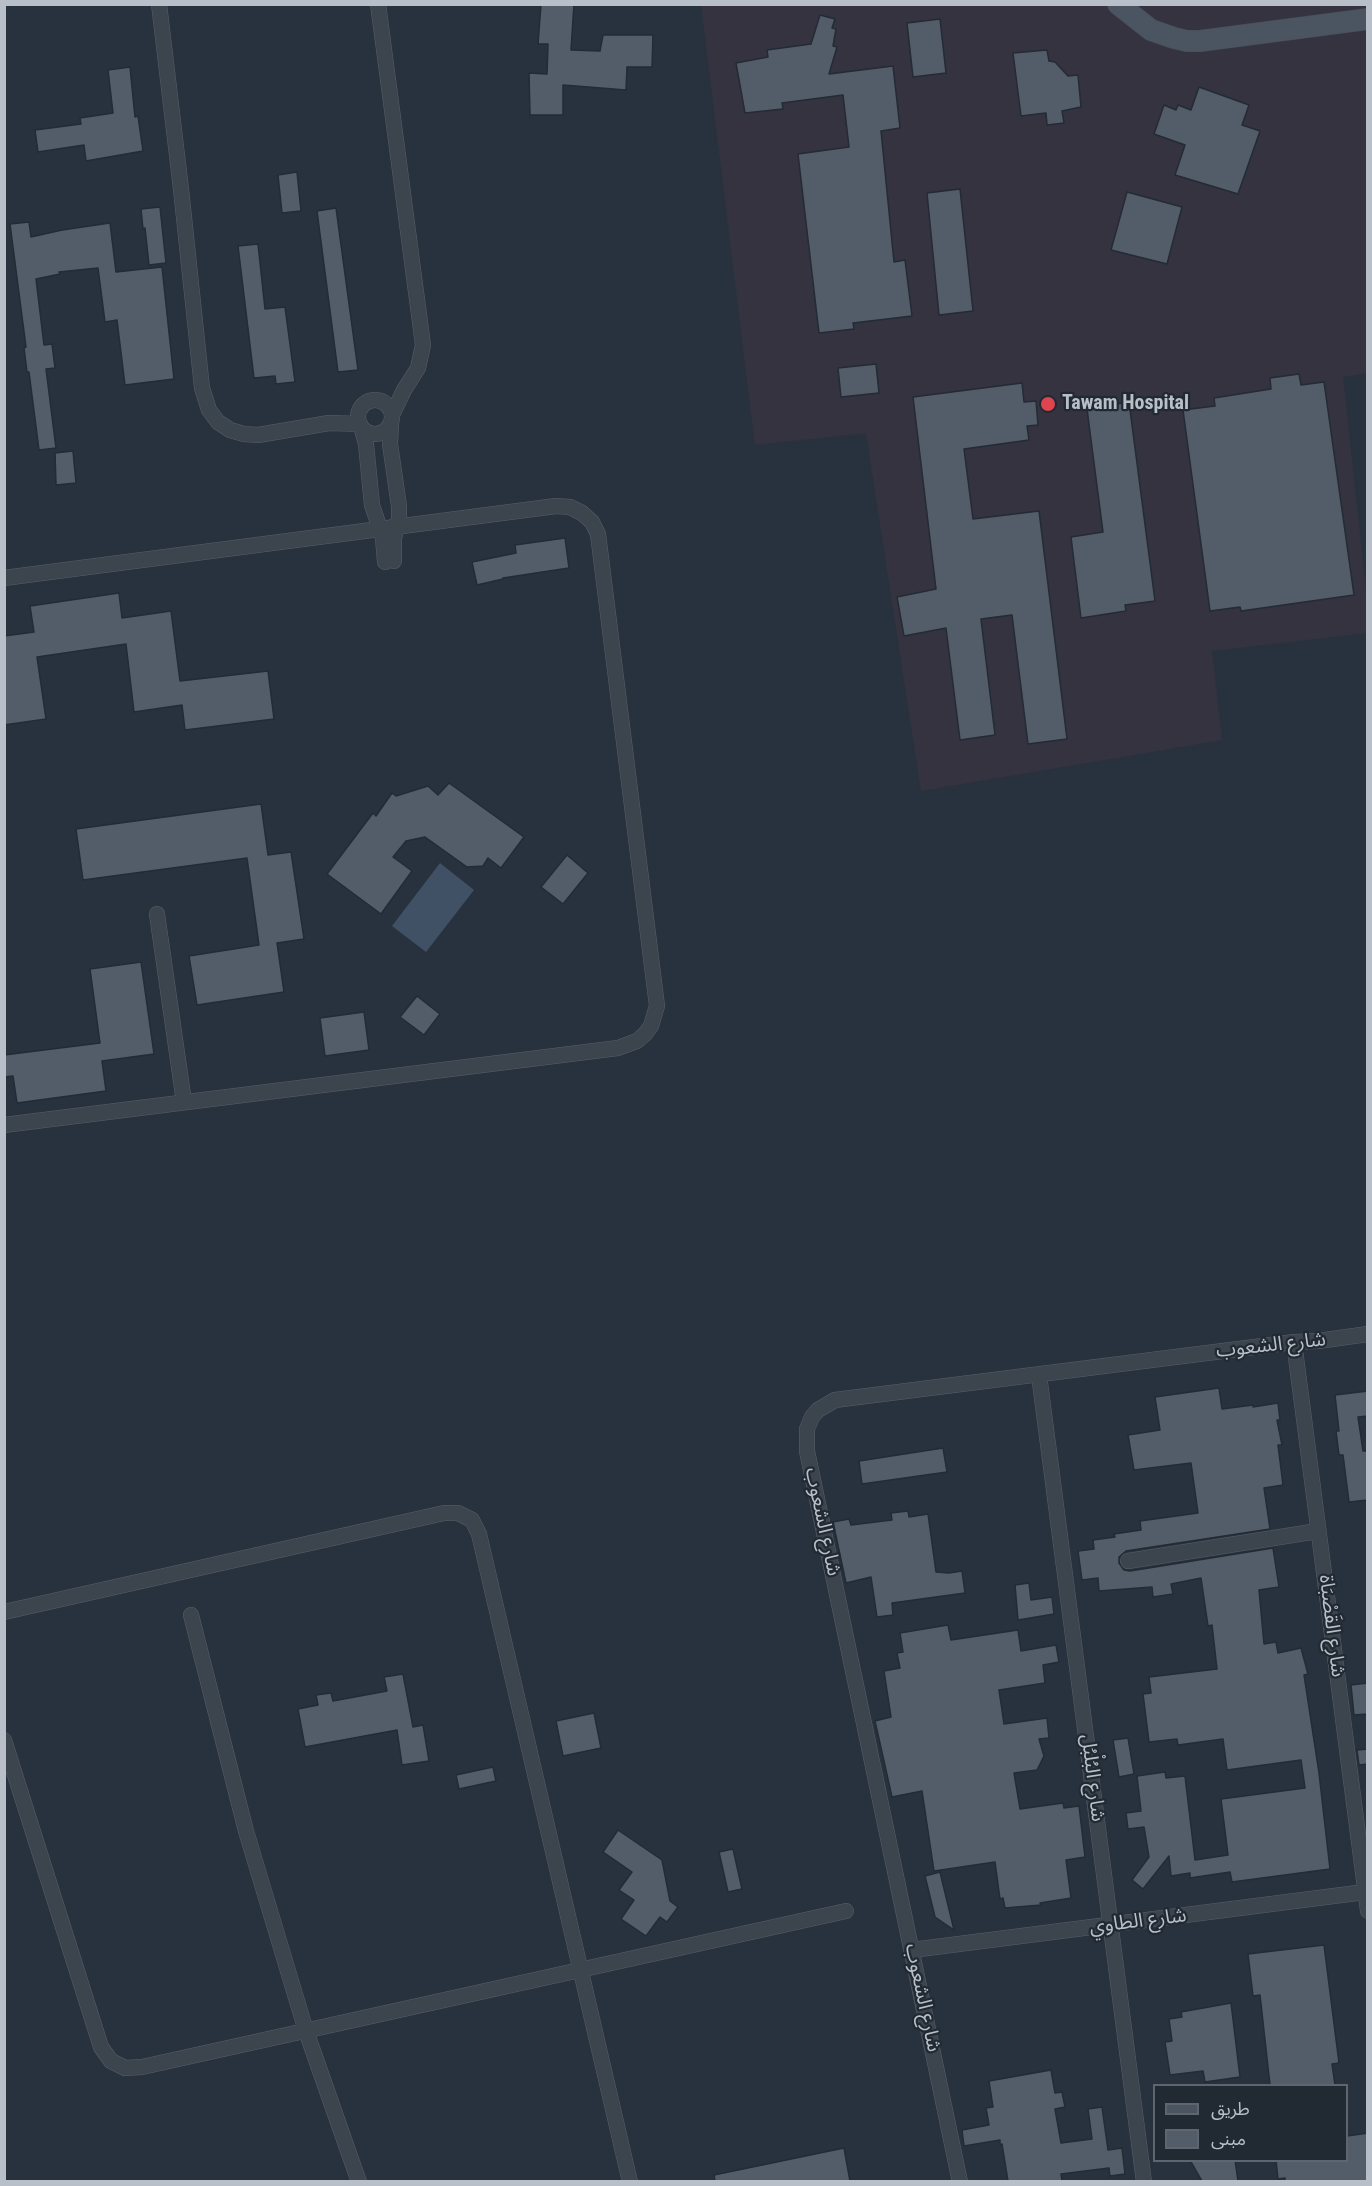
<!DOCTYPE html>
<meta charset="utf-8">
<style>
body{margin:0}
#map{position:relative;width:1372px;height:2186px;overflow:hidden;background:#28323e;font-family:"Roboto Condensed","Noto Sans Arabic",sans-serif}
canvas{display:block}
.frame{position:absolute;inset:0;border:6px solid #b9bfc9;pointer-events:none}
.legend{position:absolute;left:1153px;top:2084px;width:195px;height:78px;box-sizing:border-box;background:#212933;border:2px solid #5e656f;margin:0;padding:8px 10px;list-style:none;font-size:18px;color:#b9bfc9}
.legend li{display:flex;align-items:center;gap:12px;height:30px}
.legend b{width:30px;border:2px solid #5e656f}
</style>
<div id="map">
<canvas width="1372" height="2186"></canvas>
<div class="frame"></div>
<ul class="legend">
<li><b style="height:8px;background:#4b5461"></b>طريق</li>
<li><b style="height:16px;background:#525d69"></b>مبنى</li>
</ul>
</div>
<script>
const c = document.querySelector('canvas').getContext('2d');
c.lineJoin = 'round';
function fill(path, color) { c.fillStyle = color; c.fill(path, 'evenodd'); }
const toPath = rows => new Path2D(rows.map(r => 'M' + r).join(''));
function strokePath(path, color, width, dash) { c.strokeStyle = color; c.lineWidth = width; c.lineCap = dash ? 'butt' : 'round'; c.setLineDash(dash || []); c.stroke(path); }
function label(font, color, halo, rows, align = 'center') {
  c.font = font + ' "Roboto Condensed","Noto Sans Arabic",sans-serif'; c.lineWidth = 4.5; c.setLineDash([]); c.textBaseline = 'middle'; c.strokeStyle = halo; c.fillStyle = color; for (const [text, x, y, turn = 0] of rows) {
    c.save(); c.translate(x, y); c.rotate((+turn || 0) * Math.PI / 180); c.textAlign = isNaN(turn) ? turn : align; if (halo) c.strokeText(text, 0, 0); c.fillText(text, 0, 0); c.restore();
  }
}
fill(toPath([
 [701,5,1367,5,1367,373,1343,377,1367,600,1367,633,1212,651,1222,740,921,791,866,433,755,445]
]), '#353340');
fill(toPath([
 [440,863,474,890,426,952,392,926]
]), '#405165');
const building = toPath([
 [541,4,574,4,571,50,600,51,603,35,653,35,652,67,627,67,626,90,563,85,563,115,530,115,529,73,547,74,548,44,538,44,541,4],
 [820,15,835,19,832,28,836,29,833,46,837,47,829,74,893,66,900,128,881,131,894,262,905,260,912,316,853,323,854,329,819,333,798,154,849,147,843,95,782,103,783,109,745,113,736,63,768,57,767,50,811,44,820,15],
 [940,19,946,73,913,77,907,23,940,19],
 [1047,50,1049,61,1055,62,1068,76,1078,75,1081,107,1062,111,1064,123,1047,125,1046,113,1021,116,1013,53,1047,50],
 [130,67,135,117,138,116,143,151,86,161,84,145,38,152,35,130,81,124,80,118,113,113,108,70,130,67],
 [1199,87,1249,105,1242,125,1260,131,1238,194,1175,175,1185,145,1154,134,1164,105,1176,110,1178,105,1191,110,1199,87],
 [297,172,301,211,282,213,278,175,297,172],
 [960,189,973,311,939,315,927,193,960,189],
 [1127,192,1182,207,1167,264,1111,250,1127,192],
 [160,207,166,263,149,265,145,228,143,229,141,209,160,207],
 [336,208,358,370,338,372,317,211,336,208],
 [29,222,31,237,62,230,110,223,116,272,162,267,174,379,125,385,117,320,105,322,98,268,59,272,60,274,36,279,44,345,52,344,55,368,46,369,56,448,39,450,29,372,27,372,24,348,26,347,10,224,29,222],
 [258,244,265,309,285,307,295,382,276,384,275,376,254,378,238,246,258,244],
 [876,364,879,393,841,397,838,368,876,364],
 [1299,374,1301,385,1324,382,1354,595,1241,611,1240,607,1210,611,1183,410,1215,406,1214,398,1271,389,1270,378,1299,374],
 [1022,383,1024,402,1036,401,1038,425,1027,426,1029,440,964,449,973,519,1039,511,1067,739,1028,744,1012,615,981,619,995,735,960,740,946,628,904,636,897,597,936,589,913,397,1022,383],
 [1129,402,1155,601,1125,605,1126,611,1081,618,1071,537,1103,532,1087,409,1129,402],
 [73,451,76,483,56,485,55,453,73,451],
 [565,538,569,568,503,578,503,579,477,585,472,562,516,553,515,545,565,538],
 [119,593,122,618,171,611,180,681,268,671,274,719,185,730,182,705,134,712,126,644,37,657,46,719,4,725,4,636,34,632,30,606,119,593],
 [449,783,524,837,501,868,488,858,483,866,467,867,425,837,406,841,393,857,412,871,381,914,327,874,373,813,376,816,392,793,396,796,428,786,438,795,449,783],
 [261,804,268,855,291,852,304,939,277,943,284,992,197,1005,189,956,259,945,247,858,83,880,76,829,261,804],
 [567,855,588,873,563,904,541,887,567,855],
 [141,962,154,1054,102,1061,106,1091,17,1103,13,1076,4,1077,4,1055,100,1043,90,969,141,962],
 [417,996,440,1014,424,1035,400,1017,417,996],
 [364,1012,369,1050,325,1056,320,1018,364,1012],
 [1219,1388,1222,1409,1253,1405,1253,1407,1278,1403,1280,1420,1277,1420,1282,1445,1278,1445,1283,1485,1264,1488,1270,1529,1126,1551,1119,1557,1119,1563,1124,1570,1130,1571,1273,1548,1279,1587,1259,1590,1264,1644,1276,1642,1278,1653,1301,1648,1308,1674,1304,1675,1319,1773,1330,1869,1232,1882,1230,1872,1190,1878,1190,1873,1171,1876,1169,1856,1143,1889,1132,1880,1149,1857,1144,1827,1128,1829,1126,1813,1141,1811,1137,1776,1165,1772,1166,1778,1185,1776,1195,1860,1228,1855,1221,1799,1305,1788,1301,1760,1227,1770,1223,1739,1178,1745,1177,1739,1149,1742,1143,1694,1151,1693,1149,1677,1217,1669,1212,1625,1208,1626,1201,1578,1171,1584,1173,1594,1153,1597,1152,1587,1099,1591,1098,1578,1082,1580,1078,1551,1094,1549,1093,1540,1115,1537,1114,1534,1141,1530,1140,1521,1198,1513,1191,1463,1134,1470,1128,1435,1160,1430,1155,1397,1219,1388],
 [1368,1391,1368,1416,1358,1417,1363,1451,1368,1451,1368,1500,1349,1502,1343,1455,1339,1455,1336,1431,1339,1431,1335,1395,1368,1391],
 [943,1448,947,1472,862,1484,859,1461,943,1448],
 [908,1511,909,1517,928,1514,936,1572,949,1573,962,1571,965,1593,892,1603,893,1615,877,1617,871,1577,846,1583,833,1522,849,1519,851,1525,892,1520,891,1513,908,1511],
 [1029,1583,1031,1600,1052,1597,1054,1614,1018,1620,1015,1585,1029,1583],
 [948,1625,951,1640,1018,1630,1021,1651,1056,1645,1059,1662,1043,1665,1045,1683,999,1690,1004,1724,1047,1718,1049,1738,1039,1739,1044,1756,1037,1770,1014,1773,1020,1809,1063,1803,1064,1808,1079,1806,1085,1857,1066,1860,1071,1898,1040,1903,1041,1905,1005,1908,1003,1898,1000,1899,995,1862,934,1871,922,1791,892,1797,875,1721,891,1717,884,1671,900,1668,897,1653,903,1652,900,1633,948,1625],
 [403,1674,413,1727,423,1725,429,1761,402,1765,397,1730,305,1747,298,1709,318,1705,316,1695,331,1693,333,1701,387,1691,384,1677,403,1674],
 [1368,1683,1368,1714,1354,1715,1351,1685,1368,1683],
 [594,1713,601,1748,563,1756,556,1721,594,1713],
 [1128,1738,1134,1774,1119,1777,1113,1740,1128,1738],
 [1368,1749,1368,1764,1359,1765,1357,1750,1368,1749],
 [493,1767,496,1781,459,1789,456,1775,493,1767],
 [618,1830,662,1860,670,1901,678,1907,667,1922,660,1917,646,1936,621,1919,634,1900,619,1890,632,1872,603,1852,618,1830],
 [733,1849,742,1889,728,1892,719,1852,733,1849],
 [940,1872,954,1930,935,1917,925,1876,940,1872],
 [1324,1945,1339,2063,1332,2064,1335,2085,1270,2085,1260,1995,1253,1996,1248,1954,1324,1945],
 [1231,2003,1240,2077,1205,2082,1203,2071,1170,2075,1165,2042,1172,2041,1169,2019,1182,2017,1181,2012,1231,2003],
 [1051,2070,1055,2093,1062,2092,1065,2107,1055,2109,1061,2143,1092,2139,1088,2109,1102,2107,1108,2150,1122,2148,1125,2174,1110,2176,1109,2168,1061,2174,1062,2181,1008,2181,1002,2144,1000,2145,1000,2140,964,2146,962,2130,989,2125,986,2108,993,2107,989,2081,1051,2070],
 [1368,2133,1368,2181,1285,2181,1285,2178,1278,2179,1276,2160,1347,2160,1347,2136,1368,2133],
 [844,2148,850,2181,715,2181,714,2175,844,2148],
 [1190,2160,1235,2160,1238,2181,1202,2181,1190,2160]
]);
fill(building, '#525d69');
strokePath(building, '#232b35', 1.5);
const street = toPath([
 [159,4,181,189,202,388,209,410,218,422,230,430,244,434,258,435,329,423,360,424],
 [378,4,423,345,418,368,404,390,392,415],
 '358 417a17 17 0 1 1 34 0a17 17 0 1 1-34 0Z',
 [391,424,390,444,399,506,399,518,394,538,394,561],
 [361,426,366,444,372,505,383,538,385,562],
 [4,578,556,506,570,507,582,513,592,522,598,534,657,1006,651,1026,645,1034,637,1041,618,1048,4,1125],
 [157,914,184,1102],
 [1294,1342,1368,1911],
 [1039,1375,1144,2182],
 [1128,1561,1318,1531],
 [4,1612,444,1513,458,1513,472,1520,479,1534,630,2182],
 [191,1615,246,1831,306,2031,359,2182],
 [4,1740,101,2047,111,2061,125,2068,142,2067,846,1911],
 [912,1950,1365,1892],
 [960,2182,807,1451,807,1429,812,1417,818,1410,835,1400,1294,1342,1318,1341,1368,1334]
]);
const secondary = toPath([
 [1118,4,1151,30,1174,38,1187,41,1200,41,1368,19]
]);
strokePath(street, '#575f69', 16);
strokePath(secondary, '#464d57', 22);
strokePath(street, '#3c444e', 15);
strokePath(secondary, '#4b5461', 21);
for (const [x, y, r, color] of [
 [1048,404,8,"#e0444e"]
]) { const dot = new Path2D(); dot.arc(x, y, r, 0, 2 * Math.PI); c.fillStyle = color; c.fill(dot); strokePath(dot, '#212933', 2); }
label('bold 20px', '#b9bfc9', '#212933', [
 ["Tawam Hospital",1062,404]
], 'left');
label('20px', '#b9bfc9', '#212933', [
 ["شارع الشعوب",1271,1346,-6],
 ["شارع الشعوب",822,1522,78],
 ["شارع القَصْبَاة",1331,1626,83],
 ["شارع البُلْبُل",1092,1778,83],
 ["شارع الطاوي",1138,1922,-7],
 ["شارع الشعوب",922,1998,78]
]);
</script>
